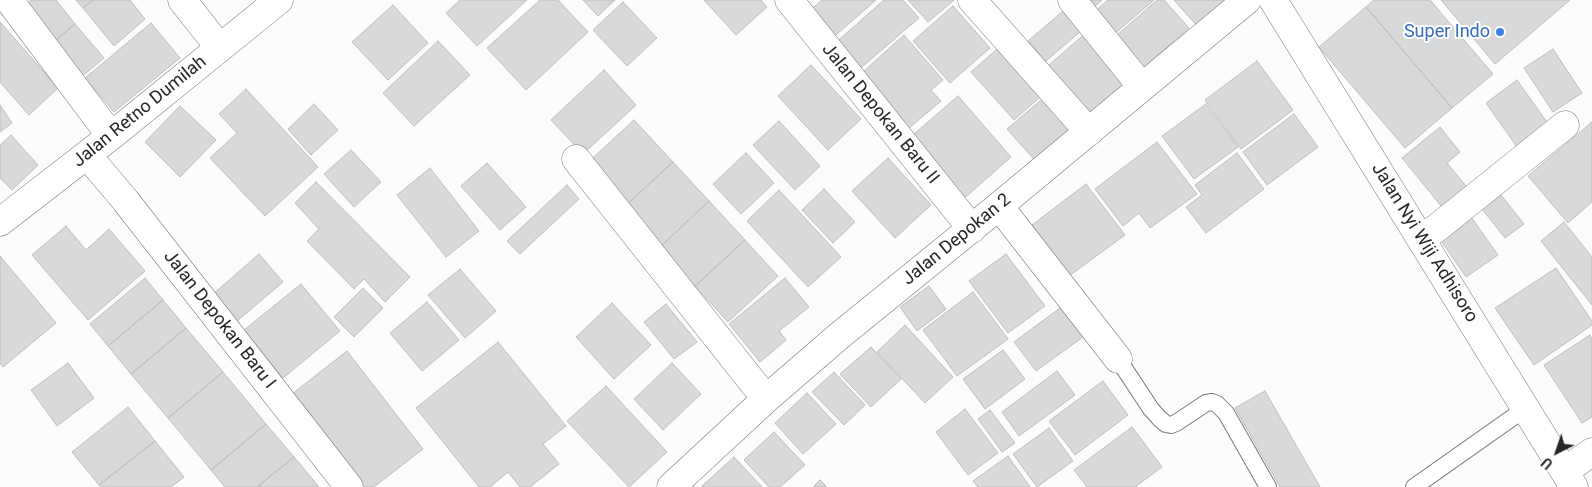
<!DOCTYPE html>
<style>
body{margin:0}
#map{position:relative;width:1592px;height:487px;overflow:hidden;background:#fbfcfd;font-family:Roboto,sans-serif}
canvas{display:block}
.north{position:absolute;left:1532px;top:427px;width:50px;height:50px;-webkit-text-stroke:4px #fff;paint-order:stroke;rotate:221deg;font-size:14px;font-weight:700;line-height:20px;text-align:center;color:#252626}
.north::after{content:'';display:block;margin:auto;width:18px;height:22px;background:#252626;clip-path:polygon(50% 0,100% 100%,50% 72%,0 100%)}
</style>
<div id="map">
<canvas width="1592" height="487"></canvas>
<div class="north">U</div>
</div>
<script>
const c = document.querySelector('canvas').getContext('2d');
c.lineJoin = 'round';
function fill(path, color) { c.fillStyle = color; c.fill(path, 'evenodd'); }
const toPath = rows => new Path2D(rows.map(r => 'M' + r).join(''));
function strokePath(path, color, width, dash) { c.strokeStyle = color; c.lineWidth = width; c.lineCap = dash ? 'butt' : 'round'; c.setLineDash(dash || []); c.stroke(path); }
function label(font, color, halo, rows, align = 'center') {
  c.font = font + ' Roboto,sans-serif'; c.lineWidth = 4; c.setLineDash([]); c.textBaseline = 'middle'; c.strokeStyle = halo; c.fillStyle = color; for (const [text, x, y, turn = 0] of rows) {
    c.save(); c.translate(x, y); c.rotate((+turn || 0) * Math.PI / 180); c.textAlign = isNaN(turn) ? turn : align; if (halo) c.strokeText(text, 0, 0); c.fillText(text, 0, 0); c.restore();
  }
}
const building = toPath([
 [31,0,56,0,75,24,51,44,22,8,31,0],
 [76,0,93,0,83,8,76,0],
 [93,0,130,0,145,19,114,46,83,8,93,0],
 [460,0,527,0,477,46,446,13,460,0],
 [540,0,558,0,588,32,526,90,487,48,540,0],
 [583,0,615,0,598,16,583,0],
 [704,0,761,0,767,7,736,35,704,0],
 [822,0,876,0,829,41,805,15,822,0],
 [884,0,903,0,919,18,856,72,833,45,884,0],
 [908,0,954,0,928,22,908,0],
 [1082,0,1102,0,1091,10,1082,0],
 [1108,0,1154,0,1112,36,1093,13,1108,0],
 [1157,0,1164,0,1189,28,1143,68,1115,37,1157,0],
 [1174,0,1230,0,1199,28,1174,0],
 [1374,0,1430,0,1493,74,1452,108,1366,7,1374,0],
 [1441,0,1570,0,1495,64,1441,0],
 [623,2,657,38,627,66,593,30,623,2],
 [393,5,428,43,388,80,352,42,393,5],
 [953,6,990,48,950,83,913,41,953,6],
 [1366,7,1452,108,1405,148,1319,47,1366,7],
 [1063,11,1081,31,1046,61,1028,41,1063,11],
 [0,22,58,88,29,115,0,82,0,22],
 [151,23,180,58,114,112,85,78,151,23],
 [75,24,104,58,80,78,51,44,75,24],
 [1087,32,1136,87,1091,127,1042,71,1087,32],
 [904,35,943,80,931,90,941,101,902,134,855,79,904,35],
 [438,41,470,75,414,126,383,93,438,41],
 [1004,43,1047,91,1014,120,971,72,1004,43],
 [1553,49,1582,93,1553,112,1524,68,1553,49],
 [1257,61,1293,110,1241,149,1205,100,1257,61],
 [811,65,861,119,828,150,778,96,811,65],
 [604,70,636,105,583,154,551,120,604,70],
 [1517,80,1549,125,1517,147,1486,103,1517,80],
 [246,89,318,167,265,216,210,158,237,133,219,114,246,89],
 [1048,94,1080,130,1040,166,1007,129,1048,94],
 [958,96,1011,157,961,201,907,140,958,96],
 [314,104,338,130,311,155,288,129,314,104],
 [1206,104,1238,147,1194,179,1162,136,1206,104],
 [0,105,12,123,0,132,0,105],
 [180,106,216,140,180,177,145,142,180,106],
 [1294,114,1318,147,1267,185,1243,152,1294,114],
 [634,120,673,162,622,209,583,167,634,120],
 [779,121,820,166,795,190,753,145,779,121],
 [1592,122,1592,202,1568,223,1528,176,1592,122],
 [1440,127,1460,152,1447,163,1471,192,1446,212,1402,158,1440,127],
 [11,135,38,165,12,190,0,178,0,145,11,135],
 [1157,142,1197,194,1150,228,1139,213,1123,226,1095,189,1157,142],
 [351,150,381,182,354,207,324,174,351,150],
 [746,153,774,183,741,214,713,184,746,153],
 [1237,153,1264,189,1206,233,1186,207,1202,195,1195,185,1237,153],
 [888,158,931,205,895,238,852,191,888,158],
 [673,162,709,201,659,248,622,209,673,162],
 [487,163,526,207,500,230,461,186,487,163],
 [430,168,479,231,446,257,397,195,430,168],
 [316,182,410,277,385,302,364,279,354,289,307,241,319,229,295,203,316,182],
 [1086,184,1125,235,1069,276,1032,225,1086,184],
 [567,185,579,199,520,254,507,241,567,185],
 [824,189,855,222,833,243,802,210,824,189],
 [779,190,841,257,808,287,747,221,779,190],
 [1501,195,1524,224,1505,238,1482,209,1501,195],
 [709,201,745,240,695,286,659,248,709,201],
 [1471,217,1498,255,1466,277,1439,238,1471,217],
 [1564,222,1592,257,1592,305,1541,241,1564,222],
 [66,226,86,250,109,229,145,271,88,320,32,255,66,226],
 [745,240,778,276,728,322,695,286,745,240],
 [259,254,283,282,236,322,212,295,259,254],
 [1006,254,1045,306,1008,333,969,281,1006,254],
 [0,256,56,323,3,367,0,363,0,256],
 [1556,268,1592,321,1592,325,1534,365,1495,308,1556,268],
 [460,269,496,311,465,338,428,295,460,269],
 [145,278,163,300,108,346,90,324,145,278],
 [785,278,809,307,779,331,786,340,760,362,729,324,785,278],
 [301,284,340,331,283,378,244,330,301,284],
 [929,286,946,309,917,331,900,307,929,286],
 [363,288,383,308,354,337,334,317,363,288],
 [973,292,1008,339,957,376,923,330,973,292],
 [163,300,186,328,131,374,108,346,163,300],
 [427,302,459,340,422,371,390,333,427,302],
 [612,303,651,345,614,379,576,337,612,303],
 [666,304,697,342,674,359,644,322,666,304],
 [1064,305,1087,334,1036,371,1014,342,1064,305],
 [905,325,953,377,925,403,877,352,905,325],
 [186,328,223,372,168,418,131,374,186,328],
 [1590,335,1592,339,1592,417,1582,423,1544,365,1590,335],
 [498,342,566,426,543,444,559,464,530,487,520,487,508,472,490,487,479,487,416,408,498,342],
 [871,347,901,379,871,407,840,374,871,347],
 [1003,350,1025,379,985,409,963,379,1003,350],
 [347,351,423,449,374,487,365,487,292,394,347,351],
 [68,363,94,398,57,426,31,390,68,363],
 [672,363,701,394,663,430,634,399,672,363],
 [1057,371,1075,395,1019,436,1002,412,1057,371],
 [223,372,266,424,211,470,168,418,223,372],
 [834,372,865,405,844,425,812,392,834,372],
 [1103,381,1128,415,1075,455,1049,421,1103,381],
 [606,386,667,452,629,487,567,421,606,386],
 [1265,391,1320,487,1280,487,1235,408,1265,391],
 [807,393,836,424,803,454,775,423,807,393],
 [128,407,155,441,99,485,72,452,128,407],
 [965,409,998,453,968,475,936,432,965,409],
 [990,410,1015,443,1002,452,978,419,990,410],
 [266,424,294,457,257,487,225,487,211,470,266,424],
 [1132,427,1162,467,1135,487,1087,487,1074,470,1132,427],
 [1049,428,1073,461,1037,487,1013,454,1049,428],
 [774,432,805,465,780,487,769,487,744,460,774,432],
 [155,441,184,477,171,487,101,487,99,485,155,441],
 [1008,456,1030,487,978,487,973,481,1008,456],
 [294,457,319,487,257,487,294,457],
 [734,457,762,487,701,487,734,457],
 [820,480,827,487,813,487,820,480]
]);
fill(building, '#d8d9da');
strokePath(building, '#bdbebf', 1);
const service = toPath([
 [1118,359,1151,409,1160,419,1166,424,1171,425,1176,423,1206,403,1212,402,1217,404,1226,413,1268,487],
 [1414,487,1526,408]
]);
const minor = toPath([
 [9,0,111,136],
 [182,0,220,48],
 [789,0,972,229],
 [972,0,1089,132],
 [1072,0,1142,87],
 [1273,0,1574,487],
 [87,155,125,200,349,487],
 [576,159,766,399],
 [999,206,1118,359],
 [0,222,111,136,279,0],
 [1421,239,1438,227,1565,125],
 [1565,471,1592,452],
 [671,487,766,399,839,336,999,206,1247,0]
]);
strokePath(service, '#757677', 18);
strokePath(minor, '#757677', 29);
strokePath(service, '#fff', 16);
strokePath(minor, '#fff', 28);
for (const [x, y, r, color] of [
 [1500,32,5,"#3f7fe0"]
]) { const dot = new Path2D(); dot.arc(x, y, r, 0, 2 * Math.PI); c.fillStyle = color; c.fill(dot); strokePath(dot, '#fff', 2); }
label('18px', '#366cbe', '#fff', [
 ["Super Indo",1490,32]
], 'right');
label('18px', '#252626', '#fff', [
 ["Jalan Retno Dumilah",140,112,-39],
 ["Jalan Depokan Baru II",880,114,51],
 ["Jalan Depokan 2",957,240,-39],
 ["Jalan Nyi Wiji Adhisoro",1424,243,58],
 ["Jalan Depokan Baru I",219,320,52]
]);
</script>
